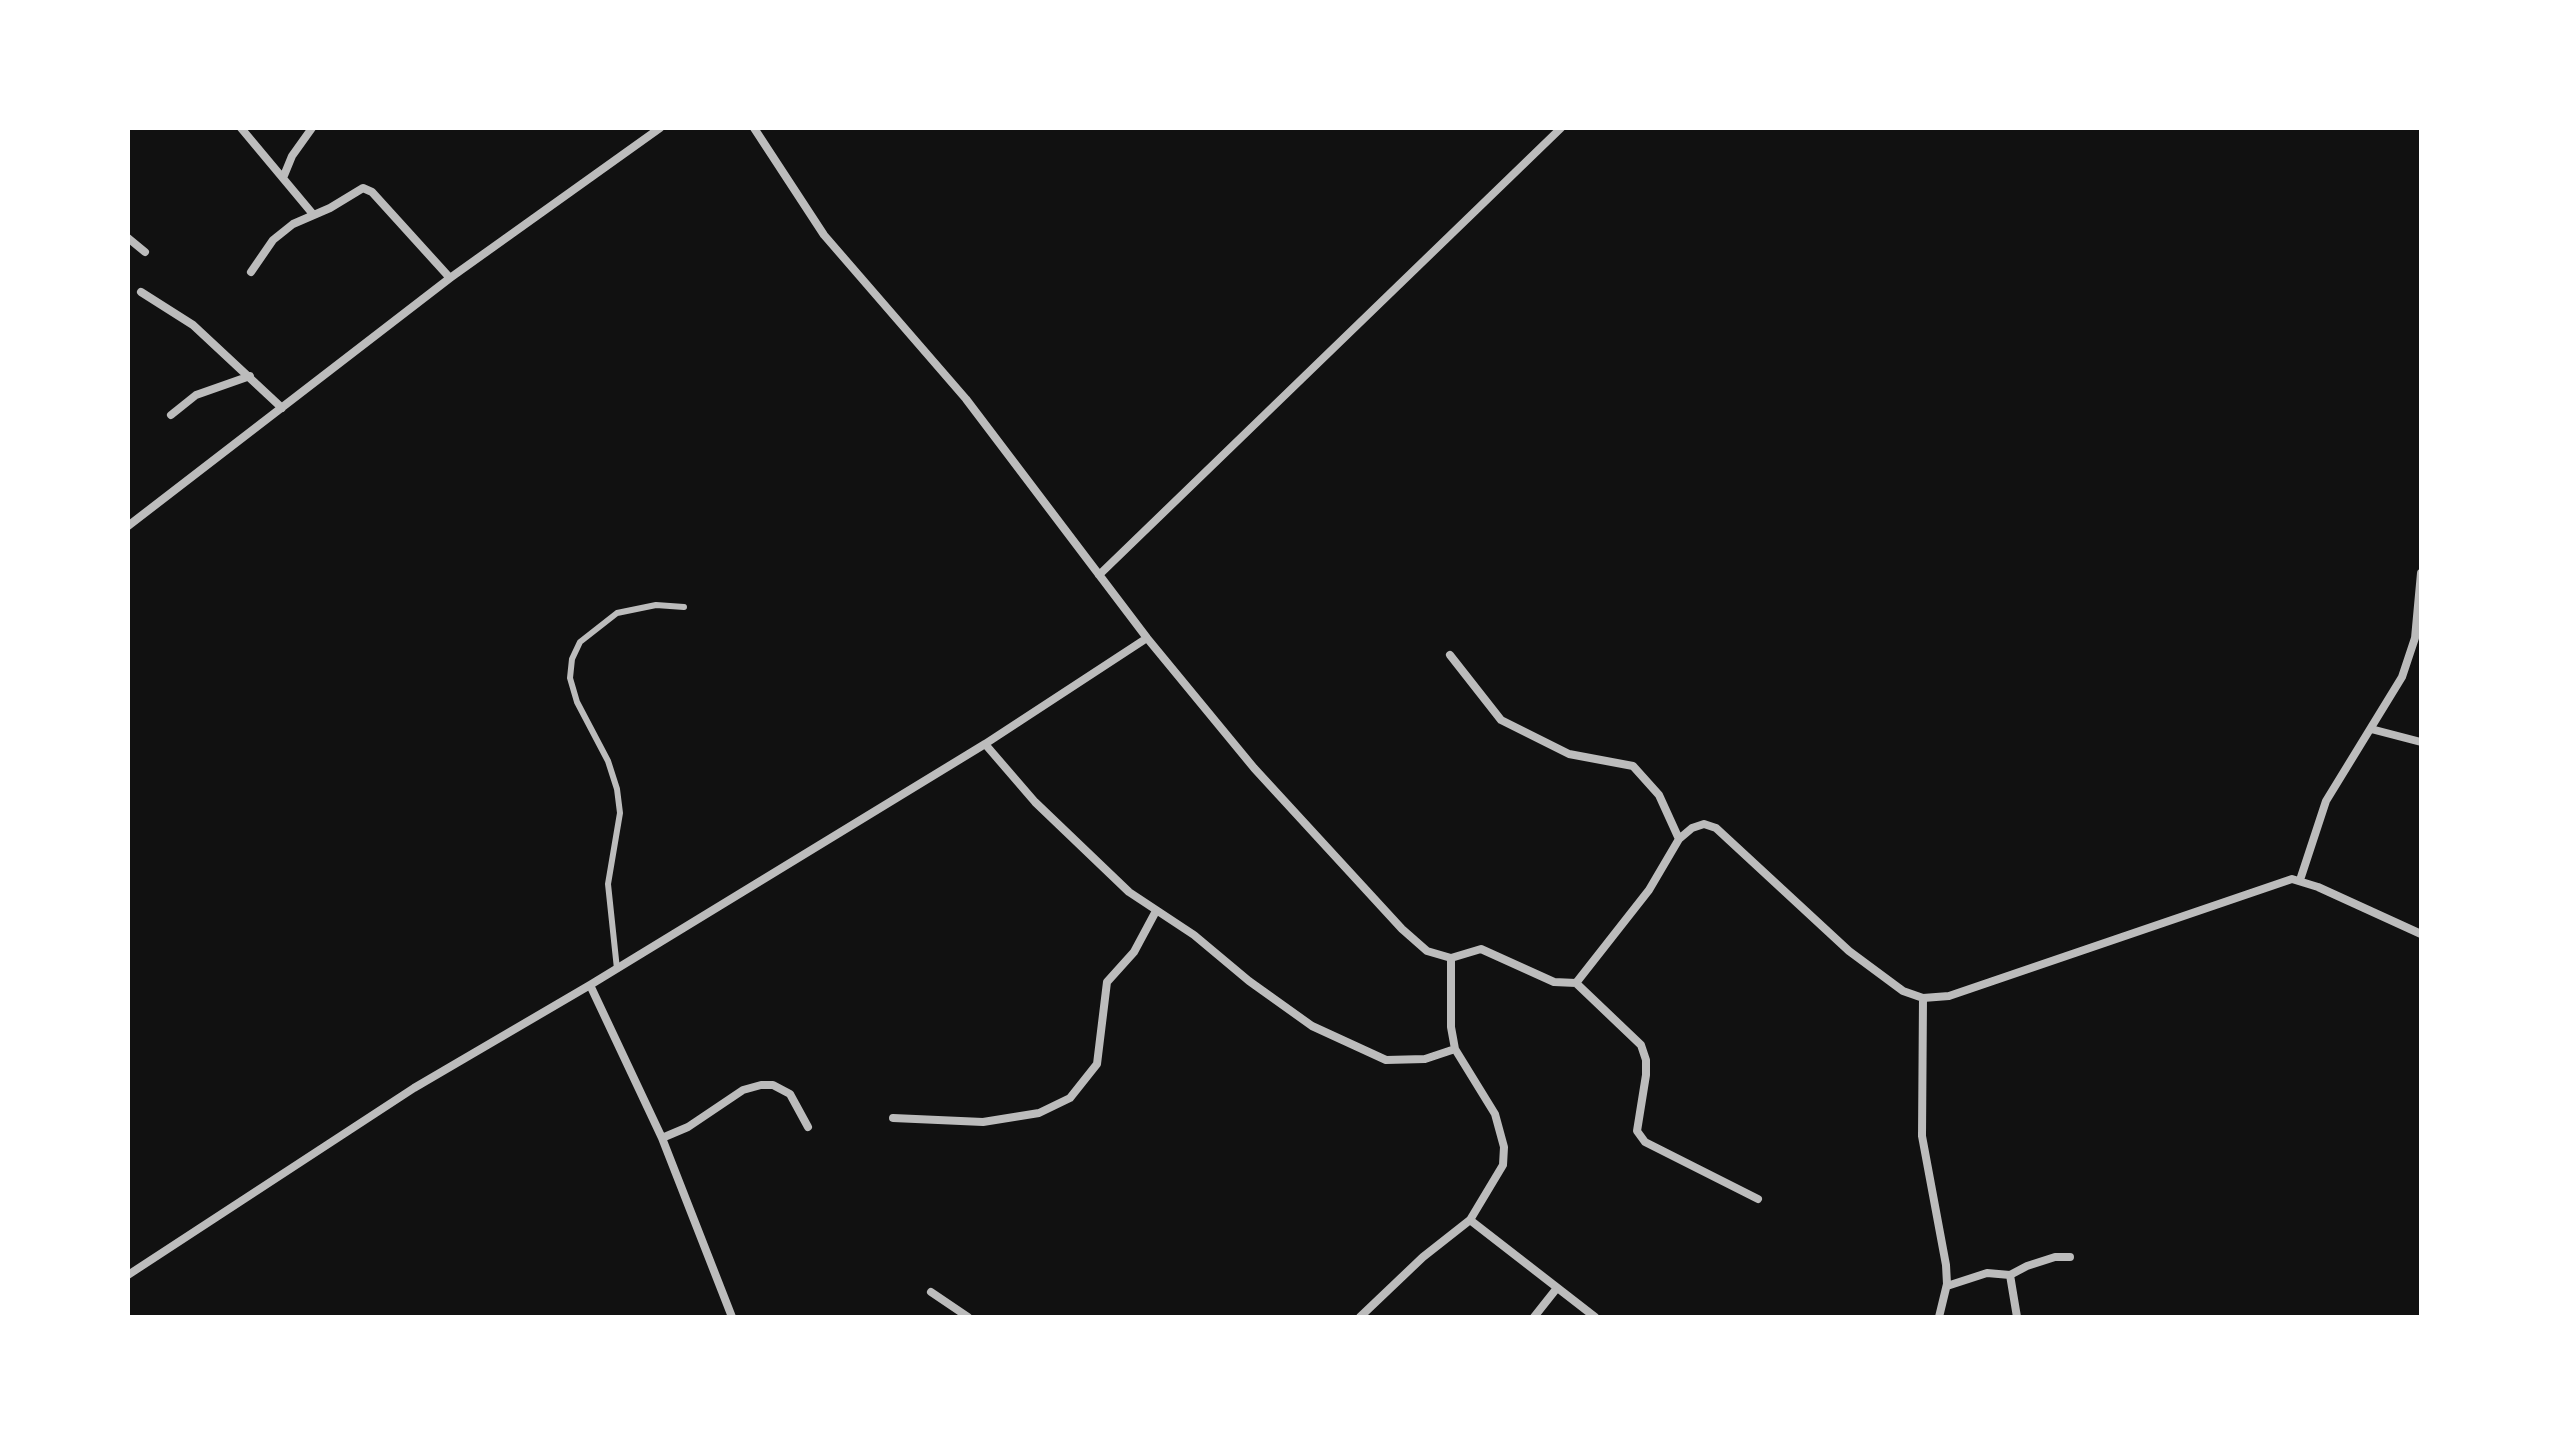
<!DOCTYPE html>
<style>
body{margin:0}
#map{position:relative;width:2549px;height:1445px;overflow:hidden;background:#111;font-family:"Space Grotesk",sans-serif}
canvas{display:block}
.frame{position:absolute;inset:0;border:130px solid #fff;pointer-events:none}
</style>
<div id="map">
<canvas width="2549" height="1445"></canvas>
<div class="frame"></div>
</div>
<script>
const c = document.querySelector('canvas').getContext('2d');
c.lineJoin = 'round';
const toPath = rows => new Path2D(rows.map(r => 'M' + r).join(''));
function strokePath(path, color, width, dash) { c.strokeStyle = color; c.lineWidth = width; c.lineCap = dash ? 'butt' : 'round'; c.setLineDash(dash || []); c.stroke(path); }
strokePath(toPath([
 [617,969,608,884,620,813,617,789,608,761,577,702,570,678,572,659,580,642,617,613,656,605,684,607]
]), '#bcbcbc', 6);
strokePath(toPath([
 [241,128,312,213],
 [754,128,824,235,966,399,1147,638,1254,768,1402,929,1427,951,1451,958,1481,949,1554,982,1576,983,1649,890,1679,839,1692,828,1704,824,1716,828,1849,951,1903,991,1923,998,1949,996,2292,879,2318,887,2421,934],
 [283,178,292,156,312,128],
 [128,238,145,252],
 [251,272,273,240,293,224,330,208,363,188,372,192,450,278],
 [141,292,193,325,282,408],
 [171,415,196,395,250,376],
 [128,526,450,278,660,128],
 [1099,575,1561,128],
 [1450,655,1501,720,1569,754,1633,766,1659,795,1679,839],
 [2371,729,2421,742],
 [985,744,1035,802,1129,892,1194,935,1249,981,1312,1026,1386,1060,1425,1059,1455,1049],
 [2300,880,2326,801,2402,677,2415,638,2421,573],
 [1576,983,1641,1045,1646,1060,1646,1075,1637,1131,1645,1142,1758,1199],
 [590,985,662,1138,732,1317],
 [1923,998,1922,1136,1946,1265,1947,1284,1939,1317],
 [893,1118,983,1122,1039,1113,1070,1098,1097,1064,1107,982,1134,952,1156,911],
 [662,1138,688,1127,743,1090,761,1085,773,1085,790,1094,808,1127],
 [1470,1220,1595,1317],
 [128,1275,414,1088,590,985,985,744,1147,638],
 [2010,1275,2017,1317],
 [1947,1286,1987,1273,2010,1275,2027,1266,2055,1257,2070,1257],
 [931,1292,968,1317],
 [1360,1317,1423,1257,1470,1220,1503,1165,1504,1147,1495,1114,1455,1049,1451,1027,1451,958],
 [1534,1317,1557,1288]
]), '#bcbcbc', 8);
</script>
